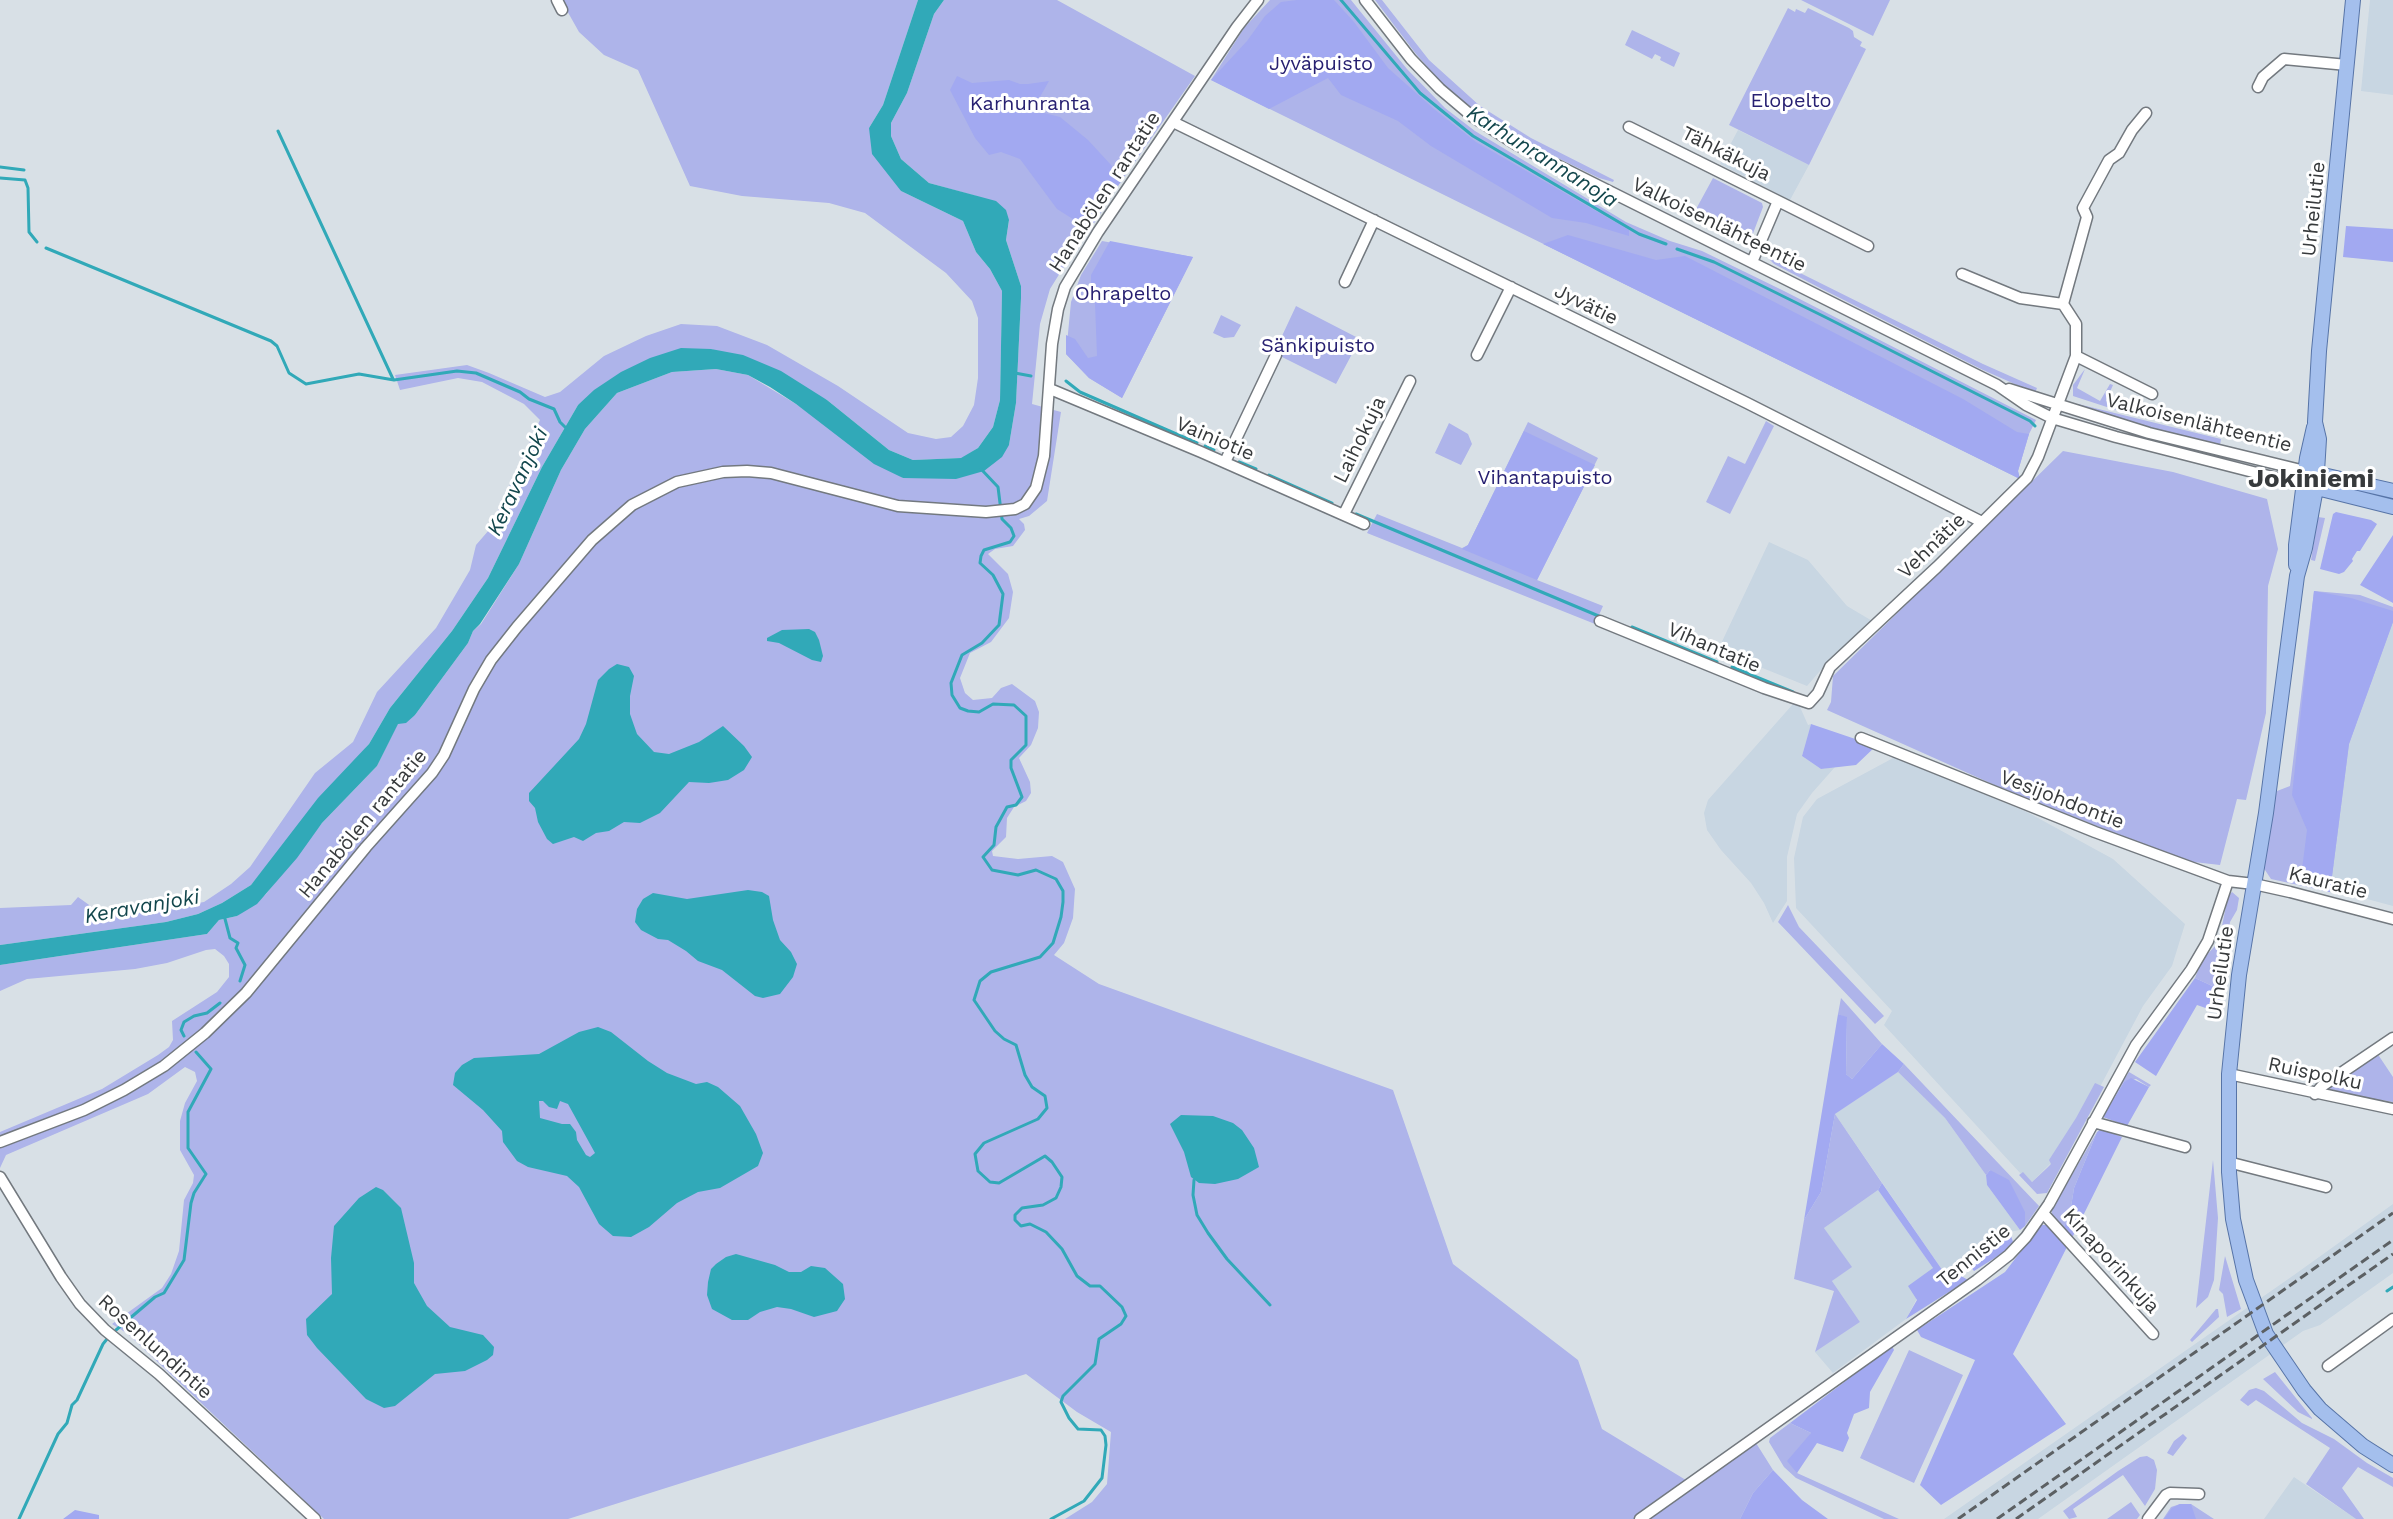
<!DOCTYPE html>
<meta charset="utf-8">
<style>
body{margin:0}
canvas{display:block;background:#d8e0e6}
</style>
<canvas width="2393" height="1519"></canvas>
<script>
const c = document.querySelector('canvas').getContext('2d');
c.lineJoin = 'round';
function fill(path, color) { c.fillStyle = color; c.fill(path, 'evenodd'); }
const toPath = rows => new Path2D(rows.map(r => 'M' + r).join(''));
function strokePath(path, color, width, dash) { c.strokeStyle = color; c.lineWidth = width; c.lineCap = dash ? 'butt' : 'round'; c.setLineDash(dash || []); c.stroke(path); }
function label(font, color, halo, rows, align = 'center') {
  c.font = font + ' "Work Sans",sans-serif'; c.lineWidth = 6; c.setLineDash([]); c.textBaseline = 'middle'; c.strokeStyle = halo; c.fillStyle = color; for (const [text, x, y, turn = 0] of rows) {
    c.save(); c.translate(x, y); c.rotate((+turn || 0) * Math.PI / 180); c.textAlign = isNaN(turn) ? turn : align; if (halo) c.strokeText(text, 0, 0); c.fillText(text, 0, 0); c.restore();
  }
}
fill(toPath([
 [2370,0,2393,0,2393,95,2361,91],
 [1738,130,1809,165,1790,200,1720,164],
 [1769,542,1808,560,1847,606,1874,622,1826,664,1807,686,1718,650],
 [2393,622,2393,906,2330,889,2349,744],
 [1793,704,1800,707,1808,725,1811,724,1802,756,1821,769,1835,767,1812,793,1797,814,1787,857,1787,901,1773,923,1764,903,1751,883,1721,850,1707,830,1704,813,1708,800],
 [1895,757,2027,812,2113,859,2185,924,2172,966,2143,1006,2101,1085,2052,1166,2050,1164,2032,1182,2023,1173,2021,1174,1884,1025,1892,1011,1796,908,1794,858,1803,817,1817,799],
 [1898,1072,1945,1118,1986,1175,1987,1185,2020,1230,2004,1233,1975,1255,1956,1273,1945,1274,1835,1114],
 [1878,1190,1933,1268,1906,1319,1833,1373,1815,1352,1860,1322,1832,1281,1851,1267,1824,1228],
 [2393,1204,2393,1273,2320,1325,2303,1331,2038,1519,1944,1519,2294,1275],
 [2294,1477,2356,1519,2264,1519]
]), '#c8d6e2');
fill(toPath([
 [561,0,918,0,883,105,869,128,901,191,963,221,976,252,990,269,1002,291,1000,400,993,427,978,448,962,458,913,460,889,450,827,400,711,349,578,405,542,467,488,578,452,631,390,708,369,744,251,885,222,903,198,914,166,922,0,945,0,908,71,905,78,897,92,907,110,915,134,914,204,902,231,884,250,867,315,773,353,742,377,692,436,628,470,570,476,545,489,530,540,420,524,404,482,382,458,378,400,390,395,375,467,365,489,373,545,397,560,392,604,356,646,336,681,324,717,326,767,345,838,386,908,433,936,439,951,437,963,426,974,405,978,378,978,318,972,301,946,273,865,213,829,203,742,196,690,186,638,70,604,55,579,32],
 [944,0,1057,0,1195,76,1083,236,1050,289,1040,324,1032,404,1061,412,1047,501,1029,516,1019,519,1024,524,1025,530,1013,546,995,549,988,554,1008,574,1013,592,1009,618,991,642,970,653,960,678,965,693,973,700,992,698,1001,688,1012,684,1035,701,1039,712,1038,728,1031,745,1019,758,1030,782,1031,793,1026,801,1014,807,1007,818,1006,837,992,851,993,856,1018,859,1052,856,1063,862,1075,889,1073,918,1064,943,1054,955,1099,984,1393,1090,1453,1264,1578,1360,1602,1429,1694,1485,1756,1443,1773,1470,1753,1493,1740,1519,1065,1519,1092,1502,1107,1484,1111,1432,1077,1412,1026,1374,568,1519,324,1519,128,1334,112,1324,162,1288,171,1274,179,1251,184,1200,193,1183,194,1175,180,1150,180,1121,185,1103,197,1081,195,1072,185,1067,148,1094,6,1155,0,1168,0,1132,102,1089,158,1055,169,1047,173,1040,172,1021,217,992,229,977,229,964,224,956,215,949,206,950,167,963,135,969,27,979,0,991,0,965,207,934,219,920,237,916,266,894,322,823,377,766,398,723,415,715,468,643,473,631,481,624,519,564,561,470,585,429,617,393,672,372,716,369,748,375,796,404,903,478,1009,445,1016,403,1021,298,1021,286,1006,240,1009,221,976,196,929,183,901,159,891,136,891,123,907,93,934,14],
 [1270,0,1351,0,1407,69,1445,108,1475,131,1626,222,1670,241,1702,251,1784,291,2036,420,2029,434,2018,471,2020,479,1211,80,1244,28],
 [1375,0,1382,0,1429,60,1480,106,1531,138,1614,180,1613,182,1599,178,1531,145,1467,105,1439,80,1416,54],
 [1801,0,1890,0,1873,36],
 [1788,8,1795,12,1796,9,1805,13,1808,8,1849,28,1853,31,1854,37,1862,42,1860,46,1866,49,1809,165,1729,125],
 [1632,30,1680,53,1674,67,1660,60,1661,57,1655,54,1652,59,1625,45],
 [1713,178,1762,203,1763,207,1752,236,1741,236,1695,211],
 [1102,241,1193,257,1122,398,1089,378,1066,354,1071,302,1081,275],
 [1766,256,1983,364,2037,388,2035,393,1983,370,1822,289,1774,264],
 [1296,306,1360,339,1336,384,1274,353],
 [1221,315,1241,325,1234,337,1224,338,1213,333],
 [2085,369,2077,388,2100,401,2110,384,2113,385,2106,401,2122,408,2124,405,2131,408,2137,397,2138,403,2135,412,2116,410,2073,396,2073,385],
 [2078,404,2221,439,2220,445,2128,423,2077,407],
 [1766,421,1774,426,1730,514,1706,502,1728,456,1745,464],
 [1528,422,1598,458,1537,580,1603,606,1595,624,1367,533,1377,514,1462,548,1468,545],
 [1449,423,1468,434,1472,444,1461,465,1435,453],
 [2063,451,2173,472,2267,499,2278,549,2268,586,2266,713,2246,800,2237,799,2220,865,2185,861,1999,787,1827,710,1831,702,1833,676],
 [2318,517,2325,518,2315,561,2311,560],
 [2314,591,2360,595,2393,607,2393,622,2349,744,2330,892,2271,879,2263,867,2271,810,2277,791,2290,786],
 [2232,892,2239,898,2237,910,2230,922,2228,938,2222,935,2221,931,2228,896],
 [1788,905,1799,927,1884,1016,1875,1024,1778,922],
 [2217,944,2226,951,2221,990,2195,978,2202,960],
 [1841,998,1882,1044,1852,1079,1846,1074,1847,1018,1838,1014],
 [2377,1053,2393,1077,2393,1102,2382,1100,2377,1102,2324,1092,2328,1086],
 [1904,1064,2039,1206,2025,1226,2024,1212,1990,1170,1986,1175,1945,1118,1898,1072],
 [2129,1072,2151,1085,2149,1087,2136,1079,2124,1082,2103,1117,2100,1116],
 [2095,1083,2104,1087,2047,1193,2037,1194,2019,1175,2023,1172,2032,1182,2047,1168,2051,1164,2049,1160,2076,1118],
 [1835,1114,1882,1183,1878,1190,1824,1228,1852,1267,1832,1281,1860,1322,1815,1352,1834,1291,1794,1279,1804,1220,1821,1192],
 [2097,1132,2074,1188,2070,1213,2062,1231,2052,1216,2052,1209],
 [2213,1160,2218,1218,2214,1280,2208,1297,2196,1308],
 [2225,1256,2241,1309,2227,1317,2223,1294,2219,1290],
 [2216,1309,2218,1309,2219,1317,2192,1342,2190,1340],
 [1909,1350,1963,1375,1914,1483,1860,1458],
 [2275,1372,2312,1418,2312,1419,2298,1412,2263,1379],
 [2256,1388,2264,1391,2302,1423,2334,1439,2367,1463,2393,1478,2393,1487,2358,1467,2342,1488,2364,1519,2356,1519,2306,1484,2330,1448,2256,1400,2248,1406,2240,1400,2249,1390],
 [1790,1423,1811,1433,1797,1473,1899,1519,1884,1519,1796,1478,1784,1467,1769,1442,1770,1438],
 [2183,1434,2187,1438,2173,1456,2167,1453,2174,1441],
 [2147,1456,2154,1460,2157,1470,2155,1489,2145,1506,2123,1475,2073,1509,2077,1517,2069,1519,2063,1511,2118,1471,2140,1457],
 [2131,1502,2140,1515,2137,1519,2107,1519],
 [2180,1504,2191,1504,2214,1519,2163,1519,2171,1507]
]), '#aeb4ea');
fill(toPath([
 [1297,0,1334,0,1354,22,1388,68,1434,109,1476,142,1629,230,1629,236,1586,223,1552,218,1431,146,1398,121,1341,95,1328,78,1269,109,1211,80,1247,41,1265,16,1281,2],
 [957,76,972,83,1009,80,1020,84,1028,84,1049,81,1036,104,1040,112,1060,117,1088,140,1123,178,1094,223,1076,221,1057,209,1020,159,1001,152,989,155,975,138,950,90],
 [2346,226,2393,229,2393,262,2343,257],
 [1568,235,1656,260,1685,256,1963,399,2017,432,2029,434,2018,471,2020,479,1543,244],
 [1110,241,1193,257,1122,398,1089,378,1066,354,1066,335,1075,339,1088,358,1097,356,1095,304,1091,294,1091,275],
 [1524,431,1595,465,1537,580,1462,549,1468,545],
 [2336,512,2371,520,2377,524,2360,551,2357,551,2352,559,2353,561,2344,572,2339,574,2320,569,2333,514],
 [2393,535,2393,603,2360,585],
 [2314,591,2351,598,2393,611,2393,622,2349,744,2330,892,2304,886,2301,877,2307,830,2292,795],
 [1811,724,1876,746,1856,765,1821,769,1802,756],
 [2195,978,2221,990,2220,1013,2197,1005,2156,1076,2135,1062],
 [1838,1014,1847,1017,1846,1074,1852,1079,1882,1044,1904,1064,1898,1072,1835,1114,1821,1192,1804,1220],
 [2131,1078,2149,1087,2127,1126,2103,1117,2124,1082],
 [2101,1129,2122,1137,2071,1240,2062,1231,2070,1213,2074,1188,2097,1132],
 [1990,1170,2009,1180,2025,1212,2025,1226,2020,1230,1987,1185,1986,1175],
 [1882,1183,1945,1274,1956,1273,1968,1280,1906,1319,1917,1300,1908,1286,1933,1268,1878,1190],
 [2041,1225,2047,1225,2068,1245,2013,1354,2066,1424,1941,1505,1920,1485,1975,1360,1921,1337,1917,1330,2005,1272],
 [2004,1233,2011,1236,2013,1242,2006,1251,1974,1271,1970,1266,1970,1261],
 [1892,1346,1894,1350,1870,1392,1869,1408,1854,1414,1847,1433,1849,1438,1843,1452,1817,1443,1797,1473,1787,1461,1811,1433,1790,1423],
 [1773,1470,1802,1500,1828,1519,1740,1519,1753,1493],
 [2180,1504,2191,1504,2196,1519,2164,1519,2172,1508],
 [75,1510,99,1515,99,1519,63,1519]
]), '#a2a9f1');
fill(toPath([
 [918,0,944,0,934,14,907,93,891,123,891,136,901,159,929,183,996,201,1006,210,1009,220,1006,240,1021,286,1021,298,1016,403,1009,445,1002,457,984,471,956,479,903,478,874,464,796,404,770,387,748,375,716,369,672,372,617,393,585,429,561,470,519,564,480,624,473,631,468,643,415,715,406,723,398,724,377,766,322,823,297,858,257,904,237,916,219,920,207,934,0,965,0,945,166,922,198,914,222,903,251,885,318,798,369,744,390,708,452,631,488,578,542,467,578,405,594,390,621,372,650,358,681,348,711,349,743,355,781,371,827,400,889,450,913,460,961,458,978,448,993,427,1000,400,1002,291,990,269,976,252,963,221,901,191,872,154,869,128,883,105],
 [809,629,815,632,819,640,823,656,821,662,812,660,779,643,767,641,767,638,782,630],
 [617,664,629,667,634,676,630,696,630,714,637,734,654,752,669,754,699,742,723,726,744,746,752,757,744,770,728,780,709,783,689,782,660,813,640,823,624,822,609,831,596,833,583,841,574,837,553,844,547,839,538,822,535,808,529,801,529,793,579,739,586,724,598,680,609,669],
 [748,890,762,892,769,896,773,920,780,940,791,952,797,964,793,977,780,994,763,998,755,996,722,970,698,961,686,951,668,940,658,939,641,930,635,922,637,909,643,899,653,893,687,899],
 [598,1027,611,1032,648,1061,667,1073,696,1084,707,1082,718,1087,740,1106,756,1134,763,1153,758,1166,720,1188,698,1192,677,1203,649,1227,631,1237,613,1236,599,1224,579,1187,567,1176,528,1167,517,1161,503,1142,502,1131,483,1110,453,1085,455,1073,462,1065,474,1058,539,1054,579,1032],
 [539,1101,543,1101,549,1107,557,1109,560,1101,568,1104,595,1153,590,1157,586,1155,577,1140,576,1132,570,1124,562,1124,540,1118],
 [1181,1115,1213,1116,1233,1123,1242,1130,1254,1148,1259,1167,1238,1179,1215,1184,1199,1183,1191,1177,1184,1152,1170,1124],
 [376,1187,383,1190,401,1208,414,1263,414,1283,427,1306,450,1327,483,1335,494,1347,493,1355,487,1360,465,1371,435,1374,395,1406,384,1408,366,1399,317,1348,307,1335,306,1319,332,1294,331,1258,334,1226,359,1198],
 [736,1254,775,1265,789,1272,801,1272,811,1266,825,1268,843,1284,845,1299,837,1311,814,1317,791,1309,777,1307,760,1312,748,1320,732,1320,712,1309,707,1295,708,1282,711,1269,716,1264,726,1257]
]), '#31a9b8');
strokePath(toPath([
 [1341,0,1420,93,1473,136,1639,234,1666,244],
 [278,131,393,379],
 [0,167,24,170],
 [0,178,25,180,28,188,29,232,37,242],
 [46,248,271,341,277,346,289,373,306,384,359,374,394,380,457,371,476,373,520,392,529,399,554,409,560,422,566,428],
 [1677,249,1714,262,1827,318,2030,421,2035,426],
 [1015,373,1031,376],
 [1066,381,1080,392,1197,443],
 [1205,446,1214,450],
 [1239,462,1256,469],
 [981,469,998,487,1002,519,1011,528,1014,536,1010,542,984,550,981,556,980,563,993,575,1003,594,999,625,982,643,962,655,951,683,952,695,960,708,968,711,979,712,993,704,1014,705,1026,716,1026,745,1011,760,1011,768,1022,797,1016,805,1007,807,996,827,994,845,983,857,992,870,1018,875,1036,870,1056,879,1063,891,1063,902,1061,917,1053,943,1040,957,991,972,980,981,974,1000,995,1031,1004,1039,1016,1045,1025,1075,1032,1087,1045,1096,1047,1108,1038,1119,984,1143,975,1154,978,1171,990,1182,999,1183,1045,1156,1052,1162,1062,1177,1061,1187,1056,1198,1043,1205,1022,1208,1015,1215,1015,1220,1021,1226,1030,1224,1046,1232,1062,1249,1077,1276,1090,1286,1100,1286,1122,1307,1126,1316,1121,1324,1099,1339,1095,1364,1063,1396,1061,1402,1069,1418,1078,1429,1101,1430,1105,1436,1106,1445,1102,1478,1084,1501,1051,1519],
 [1269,475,1332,503],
 [1356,514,1601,617],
 [1632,627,1717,662],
 [1732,667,1793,692],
 [224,915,230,938,238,943,236,948,245,965,240,981],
 [184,1036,181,1030,184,1022,194,1016,207,1013,220,1003],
 [1194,1180,1193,1195,1197,1215,1208,1233,1227,1259,1270,1305],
 [2387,1291,2393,1287],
 [116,1330,155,1297,164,1293,184,1260,191,1203,194,1193,206,1174,188,1148,188,1112,211,1069,196,1052],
 [19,1519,58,1434,67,1423,72,1405,77,1400,103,1344,107,1339]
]), '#31a9b8', 3);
const minor = toPath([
 [557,0,562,10],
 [1365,0,1411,59,1440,89,1473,117,1517,145,1997,385,2026,405,2052,418,2116,437,2304,485],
 [2258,87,2263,77,2284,59,2347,65],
 [1173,122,1747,403,1982,522],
 [1629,127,1778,201,1752,262],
 [1778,201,1868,246],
 [1962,274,2020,298,2063,304,2076,324,2076,356],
 [1345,282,1374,220],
 [2063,304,2087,217,2083,208,2109,160,2119,153,2132,130,2146,113],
 [1477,355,1511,287],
 [1050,389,1201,452,1364,524],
 [2009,389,2149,433,2305,471],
 [1225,462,1276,355],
 [1344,514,1410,381],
 [1600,621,1764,688,1809,703,1818,693,1830,667,1937,567,2027,478,2038,457,2076,356,2152,394],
 [1861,738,2095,832,2228,881,2254,884,2290,892,2393,919],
 [2229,1074,2393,1109],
 [2315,1094,2322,1086,2393,1038],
 [2093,1122,2185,1147],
 [0,1142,84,1110,124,1090,164,1066,205,1033,246,993,366,847,432,773,444,755,474,689,491,660,517,627,592,540,632,505,677,482,723,472,747,471,771,473,898,506,986,512,1015,509,1025,504,1036,488,1044,456,1052,344,1058,309,1065,287,1098,232,1237,27,1258,0],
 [2228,1162,2326,1187],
 [0,1177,61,1277,80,1304,105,1330,159,1374,315,1519],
 [2043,1213,2153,1334],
 [2328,1366,2393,1319],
 [1640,1519,1977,1280,2009,1255,2026,1237,2049,1204,2136,1045,2191,970,2208,941,2228,881],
 [2148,1519,2166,1495,2170,1493,2199,1494]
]);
const major = toPath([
 [2353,0,2319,351,2315,422,2319,439,2316,488,2305,548,2297,576,2266,813,2239,975,2229,1074,2229,1172,2233,1219,2246,1280,2266,1334,2304,1390,2320,1409,2363,1446,2393,1465],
 [2310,472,2393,491],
 [2309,486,2393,507],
 [2296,565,2296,545,2307,458,2314,427]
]);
strokePath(minor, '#73797f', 13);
strokePath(major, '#5774a7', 16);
strokePath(minor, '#fff', 10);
strokePath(major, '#a4bfed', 14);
strokePath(toPath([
 [1958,1519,2393,1213],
 [1997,1519,2393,1240],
 [2016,1519,2393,1254]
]), '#5c6063', 3, [9, 4.5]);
label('20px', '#272071', '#fff', [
 ["Jyväpuisto",1321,64],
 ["Elopelto",1791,101],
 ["Karhunranta",1030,104],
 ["Ohrapelto",1123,294],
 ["Sänkipuisto",1318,346],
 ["Vihantapuisto",1545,478]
]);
label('20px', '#373a3c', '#fff', [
 ["Tähkäkuja",1726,154,27],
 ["Hanabölen rantatie",1105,192,-57],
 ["Urheilutie",2314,209,-84],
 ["Valkoisenlähteentie",1719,225,26],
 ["Jyvätie",1586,305,26],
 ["Valkoisenlähteentie",2199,423,14],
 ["Vainiotie",1215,439,23],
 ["Laihokuja",1360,440,-64],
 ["Vehnätie",1932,546,-44],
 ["Vihantatie",1714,648,23],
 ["Vesijohdontie",2062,800,21],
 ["Hanabölen rantatie",363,824,-50],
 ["Kauratie",2328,883,14],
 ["Urheilutie",2221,973,-82],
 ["Ruispolku",2315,1074,12],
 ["Tennistie",1974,1256,-39],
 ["Kinaporinkuja",2111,1261,48],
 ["Rosenlundintie",155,1347,42]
]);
label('italic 21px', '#12464c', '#fff', [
 ["Karhunrannanoja",1542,157,32],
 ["Keravanjoki",518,482,-65],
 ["Keravanjoki",142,907,-10]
]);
label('bold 26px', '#373a3c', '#fff', [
 ["Jokiniemi",2311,479]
]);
</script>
